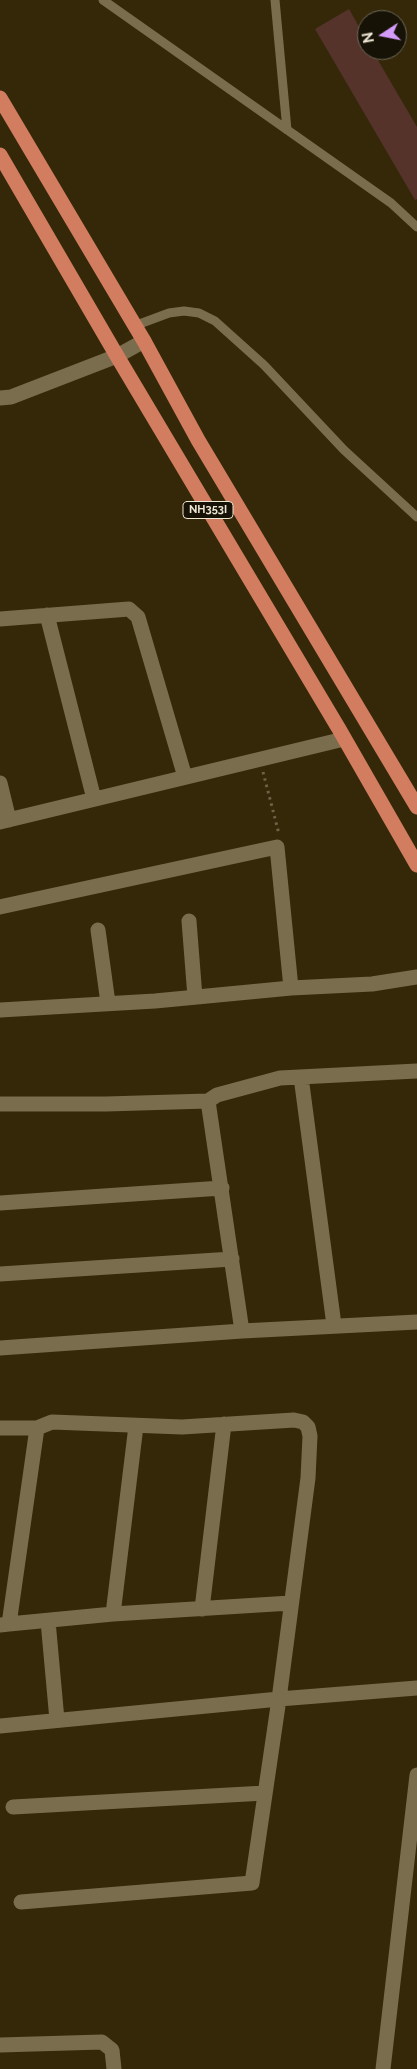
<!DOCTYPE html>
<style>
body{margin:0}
#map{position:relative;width:417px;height:2069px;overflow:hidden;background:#342809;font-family:Raleway,sans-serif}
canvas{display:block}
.north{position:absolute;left:357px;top:10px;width:50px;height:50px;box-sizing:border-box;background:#171206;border:1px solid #6d6759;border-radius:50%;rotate:259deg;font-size:14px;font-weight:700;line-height:20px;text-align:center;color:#eee7d5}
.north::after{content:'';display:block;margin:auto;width:18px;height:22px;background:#d59bfa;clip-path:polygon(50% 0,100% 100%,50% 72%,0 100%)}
</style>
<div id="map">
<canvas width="417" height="2069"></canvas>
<div class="north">N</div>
</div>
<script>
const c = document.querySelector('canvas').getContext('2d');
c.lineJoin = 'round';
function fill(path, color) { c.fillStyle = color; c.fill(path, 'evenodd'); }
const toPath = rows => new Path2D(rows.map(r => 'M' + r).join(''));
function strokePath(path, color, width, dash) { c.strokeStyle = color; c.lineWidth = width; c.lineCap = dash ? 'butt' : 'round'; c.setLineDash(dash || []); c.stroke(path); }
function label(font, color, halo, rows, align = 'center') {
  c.font = font + ' Raleway,sans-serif'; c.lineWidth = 4.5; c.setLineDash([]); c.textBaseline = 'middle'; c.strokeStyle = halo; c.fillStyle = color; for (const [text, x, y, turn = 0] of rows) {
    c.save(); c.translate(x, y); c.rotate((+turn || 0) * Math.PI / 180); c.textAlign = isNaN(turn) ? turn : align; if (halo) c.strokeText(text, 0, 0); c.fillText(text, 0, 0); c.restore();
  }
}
fill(toPath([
 [349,9,367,41,367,50,372,50,417,127,417,199,415,200,315,29]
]), '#55332b');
strokePath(toPath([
 [263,772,279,834]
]), '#6d6247', 3, [2.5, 4]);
strokePath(toPath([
 [103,0,391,203,417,227],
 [275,0,287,130],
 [134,326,169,313,184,311,199,313,215,321,264,365,344,450,417,517]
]), '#7a6d4d', 9);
strokePath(toPath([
 [0,398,11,397,117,356,144,341],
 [47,615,94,799],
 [0,619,129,609,138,617,185,777],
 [0,783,9,820],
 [0,822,344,739],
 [0,907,277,847,291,988],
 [189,921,195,997],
 [98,930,108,1003],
 [0,1010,155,1001,291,988,372,984,417,977],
 [301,1077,334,1325],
 [0,1104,106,1104,208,1101],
 [0,1203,222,1188],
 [0,1274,232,1259],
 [242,1331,208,1101,217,1095,280,1078,417,1071],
 [0,1348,242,1331,417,1322],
 [0,1428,37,1428,9,1624,0,1625],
 [202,1609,224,1424],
 [113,1614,136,1426],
 [48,1621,57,1720],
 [9,1624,113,1614,291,1603],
 [0,1726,279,1699,417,1688],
 [13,1807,265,1793],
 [21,1902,252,1883,279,1699,308,1478,310,1436,308,1427,303,1422,294,1420,182,1427,52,1422,37,1428],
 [0,2045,102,2042,112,2050,114,2069]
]), '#7a6d4d', 15);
strokePath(toPath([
 [383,2069,417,1775]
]), '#7a6d4d', 15);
strokePath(toPath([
 [0,98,144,341,198,440,417,807],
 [0,155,117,356,339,729,417,865]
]), '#d27c60', 15);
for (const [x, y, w] of [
 [208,510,50]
]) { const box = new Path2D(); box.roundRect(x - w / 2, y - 8.5, w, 17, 4); c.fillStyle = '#171206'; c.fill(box); strokePath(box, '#eee7d5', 1); }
label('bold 11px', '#eee7d5', null, [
 ["NH353I",208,510]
]);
</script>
